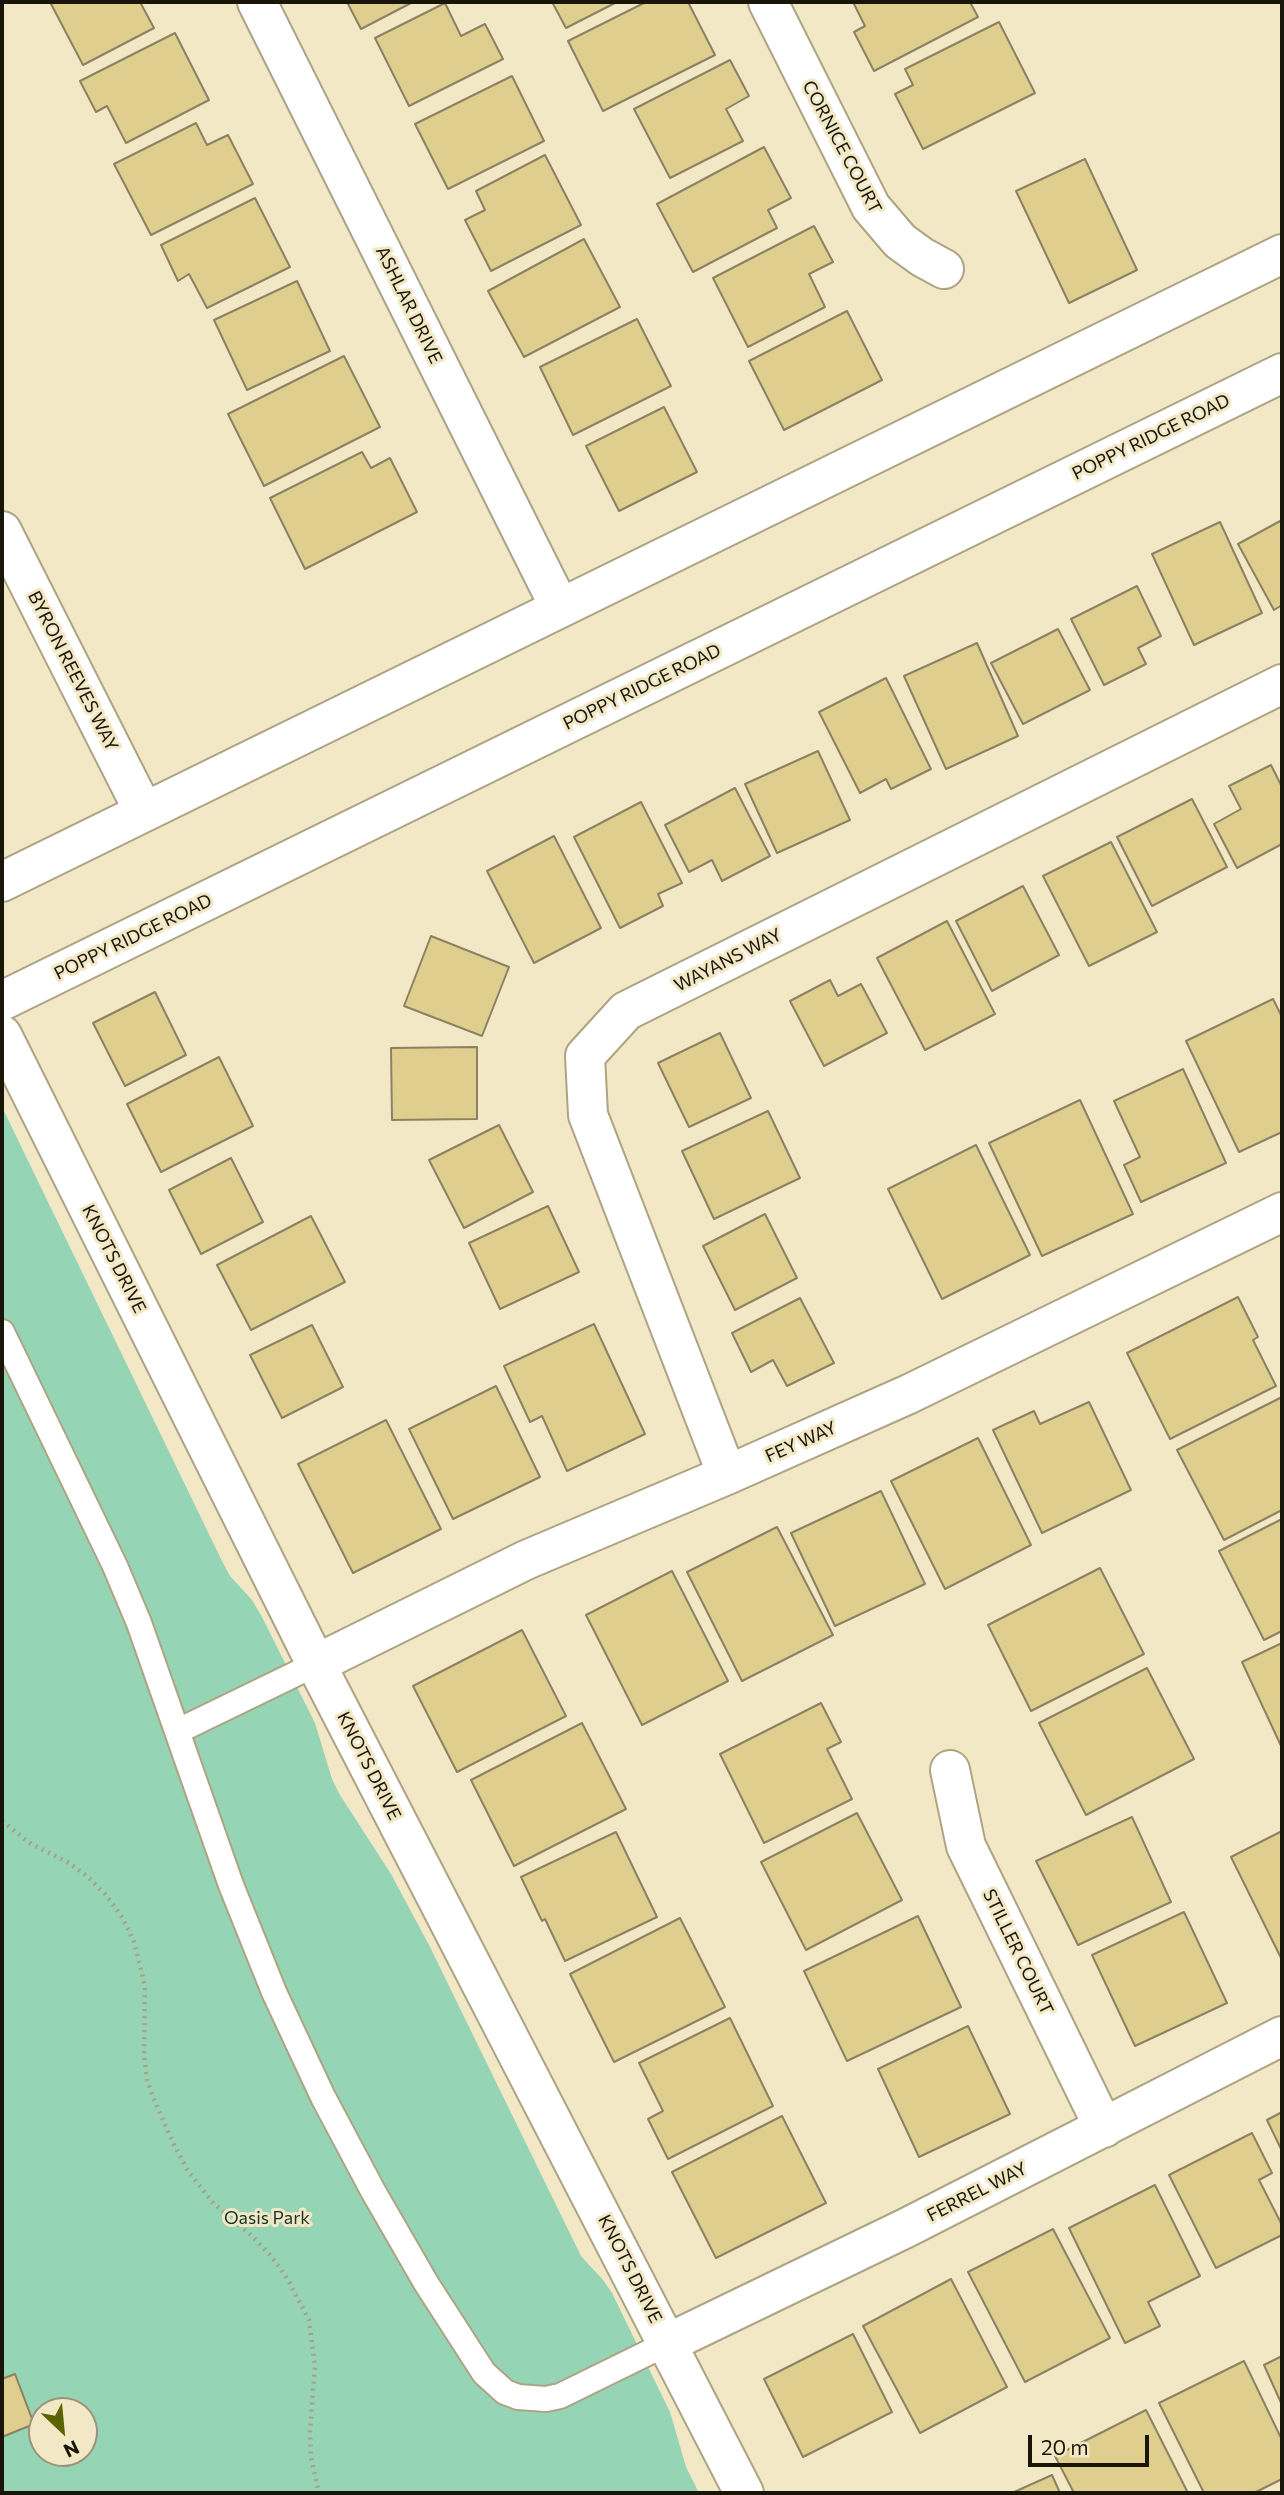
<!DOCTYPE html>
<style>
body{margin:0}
#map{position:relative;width:1284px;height:2495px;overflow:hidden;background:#f2e8c6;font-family:Commissioner,sans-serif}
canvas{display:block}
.frame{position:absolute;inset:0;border:4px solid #191509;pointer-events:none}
.north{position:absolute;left:28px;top:2397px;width:70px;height:70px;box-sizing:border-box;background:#f2e8c6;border:2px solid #9b947a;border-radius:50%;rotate:154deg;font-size:19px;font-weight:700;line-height:28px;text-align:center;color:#191509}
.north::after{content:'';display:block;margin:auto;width:24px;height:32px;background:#5b6200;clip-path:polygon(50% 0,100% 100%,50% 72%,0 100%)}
.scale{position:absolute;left:1028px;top:2435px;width:121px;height:32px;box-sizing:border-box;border:4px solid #191509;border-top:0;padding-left:9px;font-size:21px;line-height:24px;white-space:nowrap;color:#191509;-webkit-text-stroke:5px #f2e8c6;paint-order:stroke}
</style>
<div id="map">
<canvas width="1284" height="2495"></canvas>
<div class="frame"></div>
<div class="north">N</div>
<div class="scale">20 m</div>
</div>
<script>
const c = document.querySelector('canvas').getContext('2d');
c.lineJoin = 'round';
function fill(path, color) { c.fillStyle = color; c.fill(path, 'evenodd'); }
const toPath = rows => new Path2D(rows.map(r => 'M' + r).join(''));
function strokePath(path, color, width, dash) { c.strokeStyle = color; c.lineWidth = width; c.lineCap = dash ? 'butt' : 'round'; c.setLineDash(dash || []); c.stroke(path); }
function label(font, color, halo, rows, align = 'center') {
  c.font = font + ' Commissioner,sans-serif'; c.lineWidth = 6; c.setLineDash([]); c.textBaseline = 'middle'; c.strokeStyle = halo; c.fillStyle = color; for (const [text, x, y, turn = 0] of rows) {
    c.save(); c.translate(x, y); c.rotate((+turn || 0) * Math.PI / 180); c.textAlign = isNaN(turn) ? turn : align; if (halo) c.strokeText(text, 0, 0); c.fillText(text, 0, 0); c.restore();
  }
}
fill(toPath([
 [2,1107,222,1561,230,1576,252,1600,262,1617,315,1723,332,1779,340,1795,391,1874,429,1945,581,2256,603,2280,612,2293,670,2412,686,2467,699,2493,2,2493],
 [42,2411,84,2411,84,2453,42,2453]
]), '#96d4b6');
const building = toPath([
 [50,2,140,2,154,28,83,65,50,2],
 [347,2,413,2,361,29,347,2],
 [552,2,617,2,566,28,552,2],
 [646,2,688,2,715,55,603,111,568,41,646,2],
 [853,2,970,2,978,17,874,71,854,32,865,26,853,2],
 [445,3,461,36,485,24,503,59,409,106,375,38,445,3],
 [999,22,1035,93,923,149,895,94,913,85,905,69,999,22],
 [175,33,209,100,126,143,107,106,96,112,80,81,175,33],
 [730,60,749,96,726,109,743,141,670,178,634,109,730,60],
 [512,76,544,141,448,189,415,124,512,76],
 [196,123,207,145,228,135,253,184,151,235,114,164,196,123],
 [764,147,791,198,768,210,777,228,693,272,657,204,764,147],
 [545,155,581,225,491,271,465,220,485,210,476,191,545,155],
 [1085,159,1137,270,1069,303,1016,191,1085,159],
 [255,198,290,267,207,308,189,274,178,281,161,245,255,198],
 [814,226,833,262,809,274,825,307,748,347,713,278,814,226],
 [584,239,620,307,524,357,488,291,584,239],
 [297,281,330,351,247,390,214,320,297,281],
 [847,311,882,380,784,430,749,361,847,311],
 [637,319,671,386,573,435,540,367,637,319],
 [344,356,380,427,264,486,228,414,344,356],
 [664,407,697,472,619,511,586,446,664,407],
 [362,452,371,468,390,458,417,512,305,569,270,498,362,452],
 [1282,520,1282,605,1274,610,1238,544,1282,520],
 [1220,522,1262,613,1194,645,1152,554,1220,522],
 [1137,586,1161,636,1138,648,1146,664,1104,685,1071,619,1137,586],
 [1058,629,1090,690,1023,724,991,663,1058,629],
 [977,643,1018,736,946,769,904,676,977,643],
 [886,678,931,769,891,789,886,779,860,793,819,712,886,678],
 [818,751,850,820,777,853,745,784,818,751],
 [1271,765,1282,787,1282,844,1237,868,1214,824,1241,809,1229,786,1271,765],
 [735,788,770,856,722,881,712,860,689,872,665,825,735,788],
 [1192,799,1227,867,1152,906,1117,837,1192,799],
 [641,802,682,883,658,894,663,906,620,928,574,837,641,802],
 [554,836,601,928,534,963,487,871,554,836],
 [1111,842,1157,932,1089,966,1043,876,1111,842],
 [1023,886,1059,955,992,991,956,921,1023,886],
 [947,921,995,1014,925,1050,877,958,947,921],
 [431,936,509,967,482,1036,404,1006,431,936],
 [830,980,838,996,861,984,887,1033,824,1066,790,1001,830,980],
 [155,992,186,1055,125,1086,93,1023,155,992],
 [1273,999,1282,1017,1282,1132,1239,1152,1186,1041,1273,999],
 [720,1033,751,1098,689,1127,658,1063,720,1033],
 [477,1047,477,1119,392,1120,391,1048,477,1047],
 [219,1057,253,1126,161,1172,127,1104,219,1057],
 [1183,1069,1226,1163,1141,1202,1124,1165,1140,1157,1114,1101,1183,1069],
 [1080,1100,1133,1214,1042,1256,989,1143,1080,1100],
 [768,1111,800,1178,714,1219,682,1151,768,1111],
 [499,1125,533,1192,464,1228,429,1160,499,1125],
 [976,1145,1030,1255,942,1299,888,1189,976,1145],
 [231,1158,263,1222,201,1254,169,1190,231,1158],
 [548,1206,579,1272,500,1309,469,1243,548,1206],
 [765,1214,797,1278,735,1310,703,1246,765,1214],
 [311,1216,345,1282,251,1330,217,1265,311,1216],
 [1238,1297,1258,1337,1253,1340,1276,1386,1170,1439,1127,1353,1238,1297],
 [800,1298,834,1363,787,1386,773,1360,751,1372,732,1333,800,1298],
 [594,1324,645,1434,567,1471,542,1416,530,1422,504,1366,594,1324],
 [312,1325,343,1387,282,1418,250,1355,312,1325],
 [496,1386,540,1477,453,1519,409,1429,496,1386],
 [1282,1397,1282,1510,1224,1540,1177,1450,1282,1397],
 [1089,1402,1131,1490,1042,1533,993,1430,1034,1411,1040,1424,1089,1402],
 [386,1420,441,1529,353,1573,298,1464,386,1420],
 [978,1438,1031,1545,945,1589,891,1481,978,1438],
 [881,1491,925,1584,835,1626,791,1533,881,1491],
 [1282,1519,1282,1631,1264,1640,1219,1551,1282,1519],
 [777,1527,833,1635,742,1681,687,1572,777,1527],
 [1100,1568,1144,1654,1031,1711,988,1625,1100,1568],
 [672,1571,728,1681,642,1725,586,1615,672,1571],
 [522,1630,566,1716,457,1772,413,1686,522,1630],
 [1282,1643,1282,1748,1242,1662,1282,1643],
 [1147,1668,1194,1759,1086,1815,1039,1723,1147,1668],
 [821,1703,841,1742,827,1749,852,1799,764,1843,720,1754,821,1703],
 [582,1723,626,1809,514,1866,471,1780,582,1723],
 [857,1813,902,1900,806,1950,761,1862,857,1813],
 [1132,1817,1171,1902,1078,1945,1036,1861,1132,1817],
 [1282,1831,1282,1957,1281,1958,1231,1857,1282,1831],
 [616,1832,657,1917,565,1961,545,1919,542,1921,521,1877,616,1832],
 [1184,1912,1227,2003,1135,2046,1092,1955,1184,1912],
 [918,1916,961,2007,847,2061,804,1971,918,1916],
 [680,1918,725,2007,614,2062,570,1974,680,1918],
 [730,2018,773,2106,668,2159,648,2119,663,2111,639,2063,730,2018],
 [968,2026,1010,2114,919,2157,878,2069,968,2026],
 [1282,2112,1282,2151,1267,2120,1282,2112],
 [782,2116,826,2203,716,2258,672,2172,782,2116],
 [1252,2133,1272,2173,1259,2180,1282,2225,1282,2235,1216,2268,1169,2175,1252,2133],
 [1155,2185,1200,2276,1148,2302,1160,2326,1125,2343,1069,2228,1155,2185],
 [1053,2229,1110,2338,1025,2382,968,2272,1053,2229],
 [951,2279,1007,2387,920,2433,863,2326,951,2279],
 [853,2334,892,2412,803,2457,764,2379,853,2334],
 [1282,2356,1282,2405,1264,2365,1282,2356],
 [1244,2361,1282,2440,1282,2479,1254,2493,1204,2493,1159,2403,1244,2361],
 [15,2374,34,2424,2,2437,2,2379,15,2374],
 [1146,2410,1188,2493,1074,2493,1055,2456,1146,2410],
 [1052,2475,1060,2493,1012,2493,1052,2475]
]);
fill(building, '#e0ce8e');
strokePath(building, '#8b8263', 2);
const service = toPath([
 [2,1332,115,1566,139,1623,231,1885,274,1992,323,2097,373,2191,426,2283,484,2373,505,2392,518,2397,546,2399,560,2396,668,2343],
 [178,1731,316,1664]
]);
const minor = toPath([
 [257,2,560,608],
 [768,2,871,207,900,241,922,257,944,269],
 [2,531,144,812],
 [2,882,1282,254],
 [2,1001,1282,373],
 [2,1035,316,1664,744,2493],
 [727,1475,588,1115,585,1056,626,1011,1282,684],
 [316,1664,526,1560,727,1475,909,1394,1282,1212],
 [950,1770,966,1846,1104,2128],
 [668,2343,906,2228,1282,2036]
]);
strokePath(service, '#ada484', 28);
strokePath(minor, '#ada484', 42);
strokePath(toPath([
 [2,1821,31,1844,69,1863,87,1876,106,1895,122,1917,134,1942,145,1986,144,2055,147,2080,153,2097,173,2143,188,2171,214,2204,252,2236,271,2256,287,2278,309,2320,315,2366,310,2432,311,2458,319,2493]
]), '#a9a187', 4.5, [2, 5]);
strokePath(service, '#fff', 24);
strokePath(minor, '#fff', 38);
label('18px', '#191509', '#f2e8c6', [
 ["CORNICE COURT",842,147,62],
 ["ASHLAR DRIVE",409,305,64],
 ["POPPY RIDGE ROAD",1151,437,-26],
 ["BYRON REEVES WAY",73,671,63],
 ["POPPY RIDGE ROAD",642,687,-26],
 ["POPPY RIDGE ROAD",133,937,-26],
 ["WAYANS WAY",728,960,-27],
 ["KNOTS DRIVE",114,1259,63],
 ["FEY WAY",801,1442,-24],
 ["KNOTS DRIVE",369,1766,63],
 ["STILLER COURT",1018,1952,64],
 ["FERREL WAY",977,2192,-27],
 ["KNOTS DRIVE",630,2269,63]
]);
label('18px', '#143426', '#f2e8c6', [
 ["Oasis Park",267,2218]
]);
</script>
